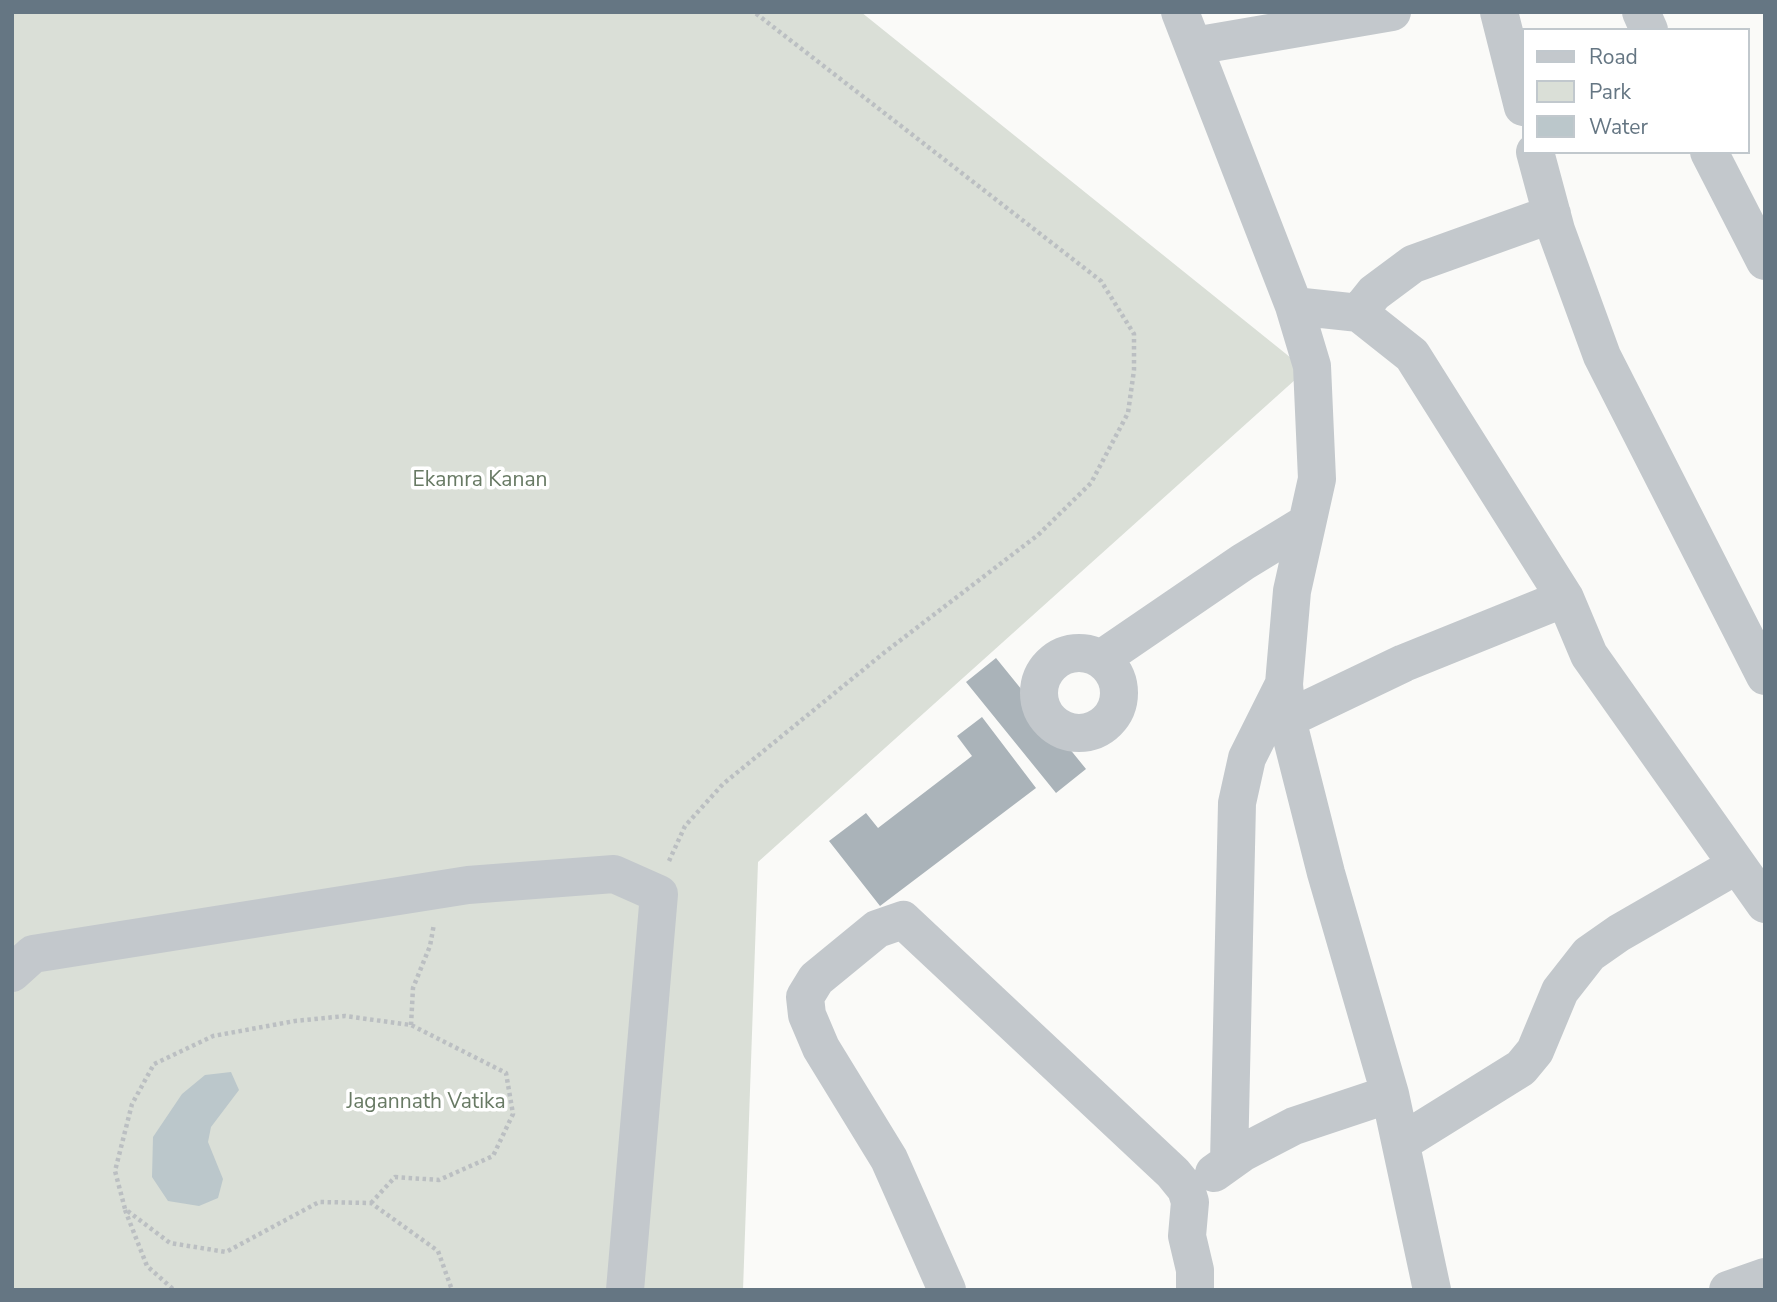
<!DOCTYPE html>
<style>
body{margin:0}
#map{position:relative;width:1777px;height:1302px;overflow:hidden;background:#fafaf8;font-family:"Nunito Sans",sans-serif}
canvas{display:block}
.frame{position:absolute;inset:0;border:14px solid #657683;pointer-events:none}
.legend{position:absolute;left:1522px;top:28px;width:228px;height:126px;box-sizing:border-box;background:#fff;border:2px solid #c1c8cd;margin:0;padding:9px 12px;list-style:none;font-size:21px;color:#657683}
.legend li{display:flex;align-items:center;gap:14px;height:35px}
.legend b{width:35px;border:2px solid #c1c8cd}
</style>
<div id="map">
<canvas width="1777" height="1302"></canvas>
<div class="frame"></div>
<ul class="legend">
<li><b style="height:9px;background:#c3c8cc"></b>Road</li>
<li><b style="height:19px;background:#dadfd7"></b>Park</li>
<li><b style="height:19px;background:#bbc7cb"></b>Water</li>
</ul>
</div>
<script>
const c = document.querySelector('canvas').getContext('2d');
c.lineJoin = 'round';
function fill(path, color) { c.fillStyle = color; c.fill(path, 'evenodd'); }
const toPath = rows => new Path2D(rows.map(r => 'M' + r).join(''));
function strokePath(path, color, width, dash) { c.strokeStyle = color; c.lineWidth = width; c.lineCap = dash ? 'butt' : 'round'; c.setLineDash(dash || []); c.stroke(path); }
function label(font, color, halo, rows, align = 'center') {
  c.font = font + ' "Nunito Sans",sans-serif'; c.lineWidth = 7; c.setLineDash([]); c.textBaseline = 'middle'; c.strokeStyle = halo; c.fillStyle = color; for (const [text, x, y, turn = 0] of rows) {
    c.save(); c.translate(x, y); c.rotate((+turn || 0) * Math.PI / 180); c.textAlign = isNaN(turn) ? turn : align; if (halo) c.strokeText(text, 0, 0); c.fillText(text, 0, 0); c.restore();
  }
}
fill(toPath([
 [12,12,861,12,1306,370,758,862,743,1290,12,1290]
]), '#dadfd7');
fill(toPath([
 [231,1072,239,1090,211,1127,208,1142,223,1179,218,1198,199,1206,168,1201,152,1177,153,1137,182,1094,205,1075]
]), '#bbc7cb');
fill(toPath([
 [996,658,1086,769,1056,793,966,682],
 [982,717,1036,788,880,906,829,841,866,813,878,828,972,756,957,736]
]), '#aab3b9');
strokePath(toPath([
 [669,861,685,826,723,784,885,652,1038,535,1091,483,1128,413,1134,370,1134,334,1101,281,754,12],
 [411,1025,413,988,430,946,434,924],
 [371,1203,395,1177,439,1180,493,1156,513,1114,506,1073,411,1025,345,1016,295,1021,213,1036,154,1064,132,1104,115,1171,125,1209,170,1243,226,1252,319,1202,371,1203,438,1251,452,1290],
 [125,1210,147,1266,174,1290]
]), '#bbbfc2', 4.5, [3.5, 3.5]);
strokePath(toPath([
 [1180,12,1294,306,1312,366,1317,479,1292,591,1284,684,1287,719,1326,873,1390,1094,1432,1290],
 [1499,12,1523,107],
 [1641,12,1649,30],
 [1194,46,1392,12],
 [1535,152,1556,230,1602,356,1765,676],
 [1709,152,1765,261],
 [1294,306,1359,313,1412,355,1565,598,1589,655,1765,904],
 [1358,313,1374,293,1413,264,1552,214],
 '1039 693a40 40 0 1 1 80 0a40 40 0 1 1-80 0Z',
 [1101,659,1243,562,1307,523],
 [1287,719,1404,663,1565,598],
 [12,973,33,954,468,885,614,874,659,894,625,1290],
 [1402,1142,1521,1068,1535,1051,1560,991,1589,954,1619,933,1737,865],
 [1229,1162,1237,803,1247,758,1284,684],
 [1214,1173,1242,1153,1294,1126,1390,1094],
 [947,1290,889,1159,821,1048,807,1015,805,997,816,979,877,929,903,920,1173,1173,1186,1189,1190,1202,1187,1236,1195,1270,1195,1290],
 [1728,1290,1765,1277]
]), '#c3c8cc', 38);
label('21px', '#687a64', '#fff', [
 ["Ekamra Kanan",480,481],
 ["Jagannath Vatika",426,1103]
]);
</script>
